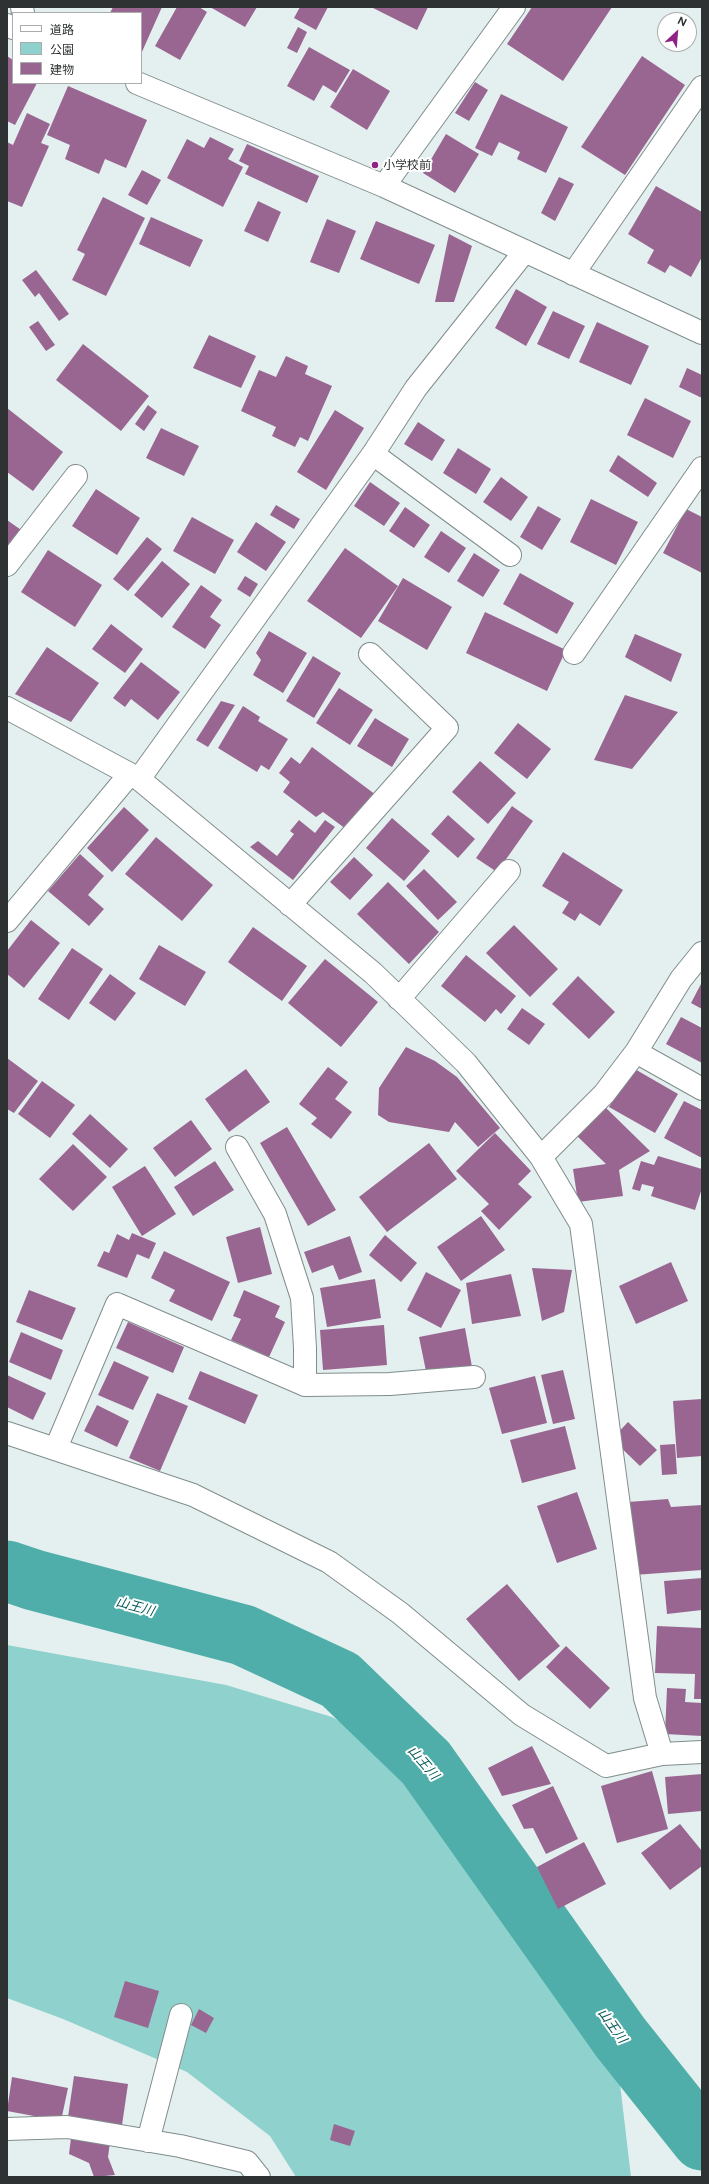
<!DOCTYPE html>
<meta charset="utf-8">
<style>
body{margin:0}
#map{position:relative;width:709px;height:2184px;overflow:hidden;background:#e3f0ef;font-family:Figtree,"Noto Sans JP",sans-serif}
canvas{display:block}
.frame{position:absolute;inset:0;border:8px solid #2e3232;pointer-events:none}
.legend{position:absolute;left:12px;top:12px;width:130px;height:72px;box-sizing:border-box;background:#fff;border:1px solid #abadad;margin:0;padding:5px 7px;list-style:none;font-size:12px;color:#2e3232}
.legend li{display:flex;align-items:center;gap:8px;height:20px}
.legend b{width:20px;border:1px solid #abadad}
.north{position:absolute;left:657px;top:12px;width:40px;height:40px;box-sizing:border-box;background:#fff;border:1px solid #abadad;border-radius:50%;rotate:26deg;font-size:11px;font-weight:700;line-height:16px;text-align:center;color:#2e3232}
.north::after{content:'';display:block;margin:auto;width:14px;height:18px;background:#8e2285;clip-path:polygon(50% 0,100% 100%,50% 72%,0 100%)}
</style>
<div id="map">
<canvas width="709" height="2184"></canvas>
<div class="frame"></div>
<ul class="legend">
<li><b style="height:5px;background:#fff"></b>道路</li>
<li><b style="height:11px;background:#8fd1cd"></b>公園</li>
<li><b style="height:11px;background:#996692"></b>建物</li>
</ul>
<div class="north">N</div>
</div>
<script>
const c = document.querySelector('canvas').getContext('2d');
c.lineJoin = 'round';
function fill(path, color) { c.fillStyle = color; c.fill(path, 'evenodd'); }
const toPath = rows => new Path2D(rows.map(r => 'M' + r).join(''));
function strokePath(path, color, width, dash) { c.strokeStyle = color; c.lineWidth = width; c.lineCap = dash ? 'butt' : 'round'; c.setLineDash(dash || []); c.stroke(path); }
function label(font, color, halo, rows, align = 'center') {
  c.font = font + ' Figtree,"Noto Sans JP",sans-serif'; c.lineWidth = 4; c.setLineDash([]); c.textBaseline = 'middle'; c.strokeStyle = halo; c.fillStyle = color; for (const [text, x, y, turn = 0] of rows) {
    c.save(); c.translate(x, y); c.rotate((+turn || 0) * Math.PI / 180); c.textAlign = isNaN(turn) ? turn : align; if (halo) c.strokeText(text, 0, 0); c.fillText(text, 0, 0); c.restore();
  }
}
fill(toPath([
 [7,1645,226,1685,332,1717,431,1772,548,1899,620,2084,631,2177,296,2177,270,2136,187,2072,63,2019,7,1998]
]), '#8fd1cd');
strokePath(toPath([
 [7,1571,34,1580,243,1635,340,1680,426,1763,620,2037,702,2140]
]), '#4faea9', 61);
fill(toPath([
 [113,7,162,7,141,54,141,13,110,13],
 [177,7,199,7,207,12,180,60,155,46],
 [210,7,257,7,245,27],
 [300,7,328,7,316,30,294,18],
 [371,7,428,7,417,30],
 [532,7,612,7,563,81,507,44],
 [298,27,307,32,297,53,287,48],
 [309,47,350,70,336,93,323,85,314,101,287,86],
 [7,56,13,60,13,83,37,83,15,125,7,121],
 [642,56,685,85,625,175,581,147],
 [353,69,390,91,367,130,330,107],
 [475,82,488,90,469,121,455,113],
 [68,86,147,120,126,168,105,159,99,174,65,159,70,145,47,135],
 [501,94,568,127,546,173,517,159,520,152,499,142,492,156,475,148],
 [27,113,50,124,41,143,49,146,22,207,7,201,7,142,13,145],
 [446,134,479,154,455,193,423,173],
 [210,137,234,149,228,159,243,167,223,207,167,178,187,139,204,148],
 [247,144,319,176,307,203,245,174,249,166,239,161],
 [142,170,161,180,147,205,128,195],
 [559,177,574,184,555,221,541,213],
 [656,186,702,212,702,257,691,277,670,265,665,273,647,263,654,250,628,234],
 [103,197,145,218,106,296,72,280,85,254,77,250],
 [258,201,281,212,268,242,244,231],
 [151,217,203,240,190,267,139,244],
 [327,219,356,231,339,273,310,262],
 [376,221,435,245,419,284,360,259],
 [449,234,472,246,454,302,435,302],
 [36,270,69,314,59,321,39,293,35,297,22,280],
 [516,289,547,307,526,346,495,328],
 [553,311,585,326,569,359,537,344],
 [38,321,55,345,46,351,29,327],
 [597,322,649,346,631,385,579,362],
 [209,335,256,356,241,388,193,368],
 [83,344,149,396,121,431,56,380],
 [286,356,308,366,305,374,332,386,308,441,300,437,295,447,272,436,276,427,241,411,259,370,276,377],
 [687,368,702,375,702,398,679,387],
 [645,398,691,421,673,458,627,435],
 [148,405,157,412,144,431,135,424],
 [7,408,63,452,33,491,7,472],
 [335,410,364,428,326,490,297,472],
 [418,422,445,440,432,461,404,444],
 [161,428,199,446,184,476,146,458],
 [458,448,491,469,476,494,443,473],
 [618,455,657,483,648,497,609,471],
 [501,477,528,497,511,521,483,502],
 [370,482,400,503,384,526,354,506],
 [96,489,140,518,117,555,72,526],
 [591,499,638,522,616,565,570,542],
 [276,505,300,519,294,529,270,515],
 [538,506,561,519,542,550,520,537],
 [405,507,430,525,414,548,389,531],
 [686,509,702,517,702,573,663,553],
 [192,517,234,540,215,574,173,551],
 [7,520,24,532,7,552],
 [256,522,286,542,266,571,237,552],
 [441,531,466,548,449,573,424,557],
 [147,537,162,549,128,591,113,579],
 [345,548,398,586,361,638,307,601],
 [48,550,102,585,75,627,21,592],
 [474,553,500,570,483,597,457,581],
 [162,561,190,584,162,618,134,595],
 [520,573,574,603,557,634,503,604],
 [245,576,258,584,250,597,237,589],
 [403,578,452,607,427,650,378,621],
 [201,585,222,600,210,617,221,625,205,649,172,627],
 [485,612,566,650,547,691,466,653],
 [111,624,143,649,125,673,92,649],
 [269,631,307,653,283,693,253,675,261,660,256,653],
 [635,634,682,654,671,682,625,657],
 [47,647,99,683,71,722,15,694],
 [313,656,341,673,314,718,286,701],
 [141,662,180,692,158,720,131,699,125,707,113,698],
 [339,688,373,710,350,745,316,723],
 [625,695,678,712,632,769,594,760],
 [221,701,235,705,208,747,196,740],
 [243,706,260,717,258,721,288,739,269,770,261,765,257,772,218,748],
 [375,718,409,739,392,767,357,746],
 [518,723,551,749,527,779,494,753],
 [312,747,380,798,346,829,323,812,316,817,283,792,290,782,279,773,291,757,300,764],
 [480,761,516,793,488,824,452,792],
 [512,806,533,821,497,872,476,858],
 [124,807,149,830,112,872,87,848],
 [448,815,475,839,458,858,431,834],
 [392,818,430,851,404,881,366,848],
 [299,820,315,833,325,820,335,827,293,880,250,847,258,841,277,856,294,834,290,831],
 [156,837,213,885,182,921,125,874],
 [563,852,623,890,600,926,580,913,575,921,562,913,569,902,542,886],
 [80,854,104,876,88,895,104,909,89,926,48,891],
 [354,857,373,875,350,900,330,882],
 [424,869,457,902,438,920,406,886],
 [388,882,439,932,409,964,357,914],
 [31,920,60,943,24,988,7,974,7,951],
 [514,925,558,969,530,997,486,953],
 [253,927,307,966,282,1001,228,962],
 [159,945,206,972,185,1006,139,979],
 [72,948,103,969,69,1020,38,999],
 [466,955,516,996,501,1014,496,1009,485,1022,441,986],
 [325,959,378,1002,341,1047,288,1003],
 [110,974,136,993,115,1021,89,1003],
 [578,976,615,1012,589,1039,552,1004],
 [702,982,702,1009,691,1003],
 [522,1008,545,1024,529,1045,507,1029],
 [681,1017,702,1028,702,1063,666,1044],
 [406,1047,435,1061,457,1077,500,1128,478,1147,455,1122,449,1132,389,1122,378,1115,379,1088],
 [7,1058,38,1081,14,1113,7,1109],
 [328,1067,348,1082,335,1099,352,1112,331,1139,311,1124,317,1118,299,1104],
 [633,1068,678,1094,655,1133,609,1107],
 [246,1069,270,1102,229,1132,205,1099],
 [42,1081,75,1105,50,1138,18,1114],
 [684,1101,702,1110,702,1158,664,1138],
 [605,1107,650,1151,619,1170,623,1196,578,1202,573,1169,606,1164,577,1136],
 [90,1114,128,1149,110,1168,72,1134],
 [191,1120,212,1149,175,1177,153,1148],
 [287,1127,336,1210,308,1226,260,1143],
 [495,1133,531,1171,518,1184,532,1197,499,1230,481,1211,489,1204,456,1171],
 [429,1143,457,1179,387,1232,359,1197],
 [73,1144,107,1177,73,1211,39,1179],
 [658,1156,702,1169,702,1188,695,1210,651,1196,654,1187,642,1184,640,1191,632,1189,641,1161,654,1165],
 [215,1161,234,1190,193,1216,174,1187],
 [145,1166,176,1214,142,1236,112,1187],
 [481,1216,505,1250,461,1281,437,1247],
 [260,1227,272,1274,238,1283,226,1237],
 [132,1233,156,1243,149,1259,137,1254,127,1278,97,1266,104,1251,109,1253,117,1234,129,1240],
 [385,1235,417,1263,401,1282,369,1255],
 [350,1236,362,1272,339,1280,333,1265,312,1273,304,1252],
 [164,1251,230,1282,212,1321,169,1301,175,1290,151,1278],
 [671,1262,688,1301,636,1324,619,1286],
 [532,1268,572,1270,564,1312,542,1321],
 [426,1272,461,1290,441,1328,407,1310],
 [511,1274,521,1316,472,1324,466,1283],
 [375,1279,381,1318,327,1327,320,1288],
 [29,1290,76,1308,62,1340,16,1322],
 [244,1290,280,1306,275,1317,285,1322,269,1357,231,1340,241,1319,233,1316],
 [128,1322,184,1347,173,1373,116,1348],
 [384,1325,387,1365,323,1370,320,1330],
 [465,1328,472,1367,427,1376,419,1337],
 [21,1332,63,1350,51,1380,9,1362],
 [114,1361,149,1377,133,1410,98,1395],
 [563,1370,575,1419,553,1424,541,1375],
 [200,1371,258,1395,245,1424,188,1399],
 [7,1375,46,1393,33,1420,7,1407],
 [535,1376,547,1423,502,1434,489,1388],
 [157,1393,188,1406,160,1471,129,1458],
 [702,1399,702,1456,677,1458,673,1401],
 [97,1405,129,1421,117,1447,84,1431],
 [628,1422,657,1450,640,1466,612,1439],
 [565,1426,576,1469,522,1483,510,1440],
 [675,1444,677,1474,662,1475,660,1445],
 [577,1492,597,1549,557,1563,537,1506],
 [668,1499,671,1507,702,1505,702,1570,634,1575,628,1502],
 [702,1578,702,1610,667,1614,664,1581],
 [507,1584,560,1646,519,1681,466,1619],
 [657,1626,702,1628,702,1699,694,1699,695,1674,655,1673],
 [566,1646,610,1688,590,1709,546,1667],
 [667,1688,686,1689,685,1702,702,1703,702,1736,665,1734],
 [532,1746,551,1784,502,1796,488,1768],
 [652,1771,668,1829,617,1843,601,1786],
 [702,1774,702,1811,668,1814,665,1777],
 [553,1786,578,1839,546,1854,533,1828,524,1829,512,1805],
 [680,1824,702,1851,702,1866,670,1890,641,1853],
 [584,1842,606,1884,558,1909,537,1867],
 [125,1981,159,1991,148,2028,114,2017],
 [199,2009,214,2018,206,2033,191,2025],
 [74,2076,128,2084,122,2125,68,2117],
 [12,2077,68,2088,61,2121,7,2111],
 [334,2124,355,2131,350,2146,330,2140],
 [72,2130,111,2135,108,2157,115,2175,94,2177,89,2163,69,2154]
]), '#996692');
const minor = toPath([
 [22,7,23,13],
 [7,25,13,28],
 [137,83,384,186,702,333],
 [384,186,514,7],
 [573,274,702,87],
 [373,454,510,555],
 [7,565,76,476],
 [574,653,702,468],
 [7,708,139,779,373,973,466,1063,541,1157,581,1224,645,1698,662,1754,702,1752],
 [139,779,373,454,416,388,525,251],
 [290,905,447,728,370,654],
 [7,921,129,775],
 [399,999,509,871],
 [636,1052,702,1089],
 [237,1147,275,1214,302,1298,305,1348,305,1385],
 [541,1157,604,1094,636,1052,681,979,702,953],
 [7,1433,193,1495,329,1562,400,1613,522,1715,606,1766,662,1754],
 [56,1448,117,1304,305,1385,390,1384,474,1377],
 [7,2129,67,2127,180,2146,247,2162,259,2177],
 [148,2141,181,2015]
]);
strokePath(minor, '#818d8c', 24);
strokePath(minor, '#fff', 22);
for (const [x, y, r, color] of [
 [375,165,4,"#8e2285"]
]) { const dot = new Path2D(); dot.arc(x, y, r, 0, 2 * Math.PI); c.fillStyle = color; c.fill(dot); strokePath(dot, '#fff', 1.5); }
label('12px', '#2e3232', '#fff', [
 ["小学校前",383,165]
], 'left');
label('italic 13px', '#035a57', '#fff', [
 ["山王川",135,1607,15],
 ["山王川",423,1763,49],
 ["山王川",612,2026,54]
]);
</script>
